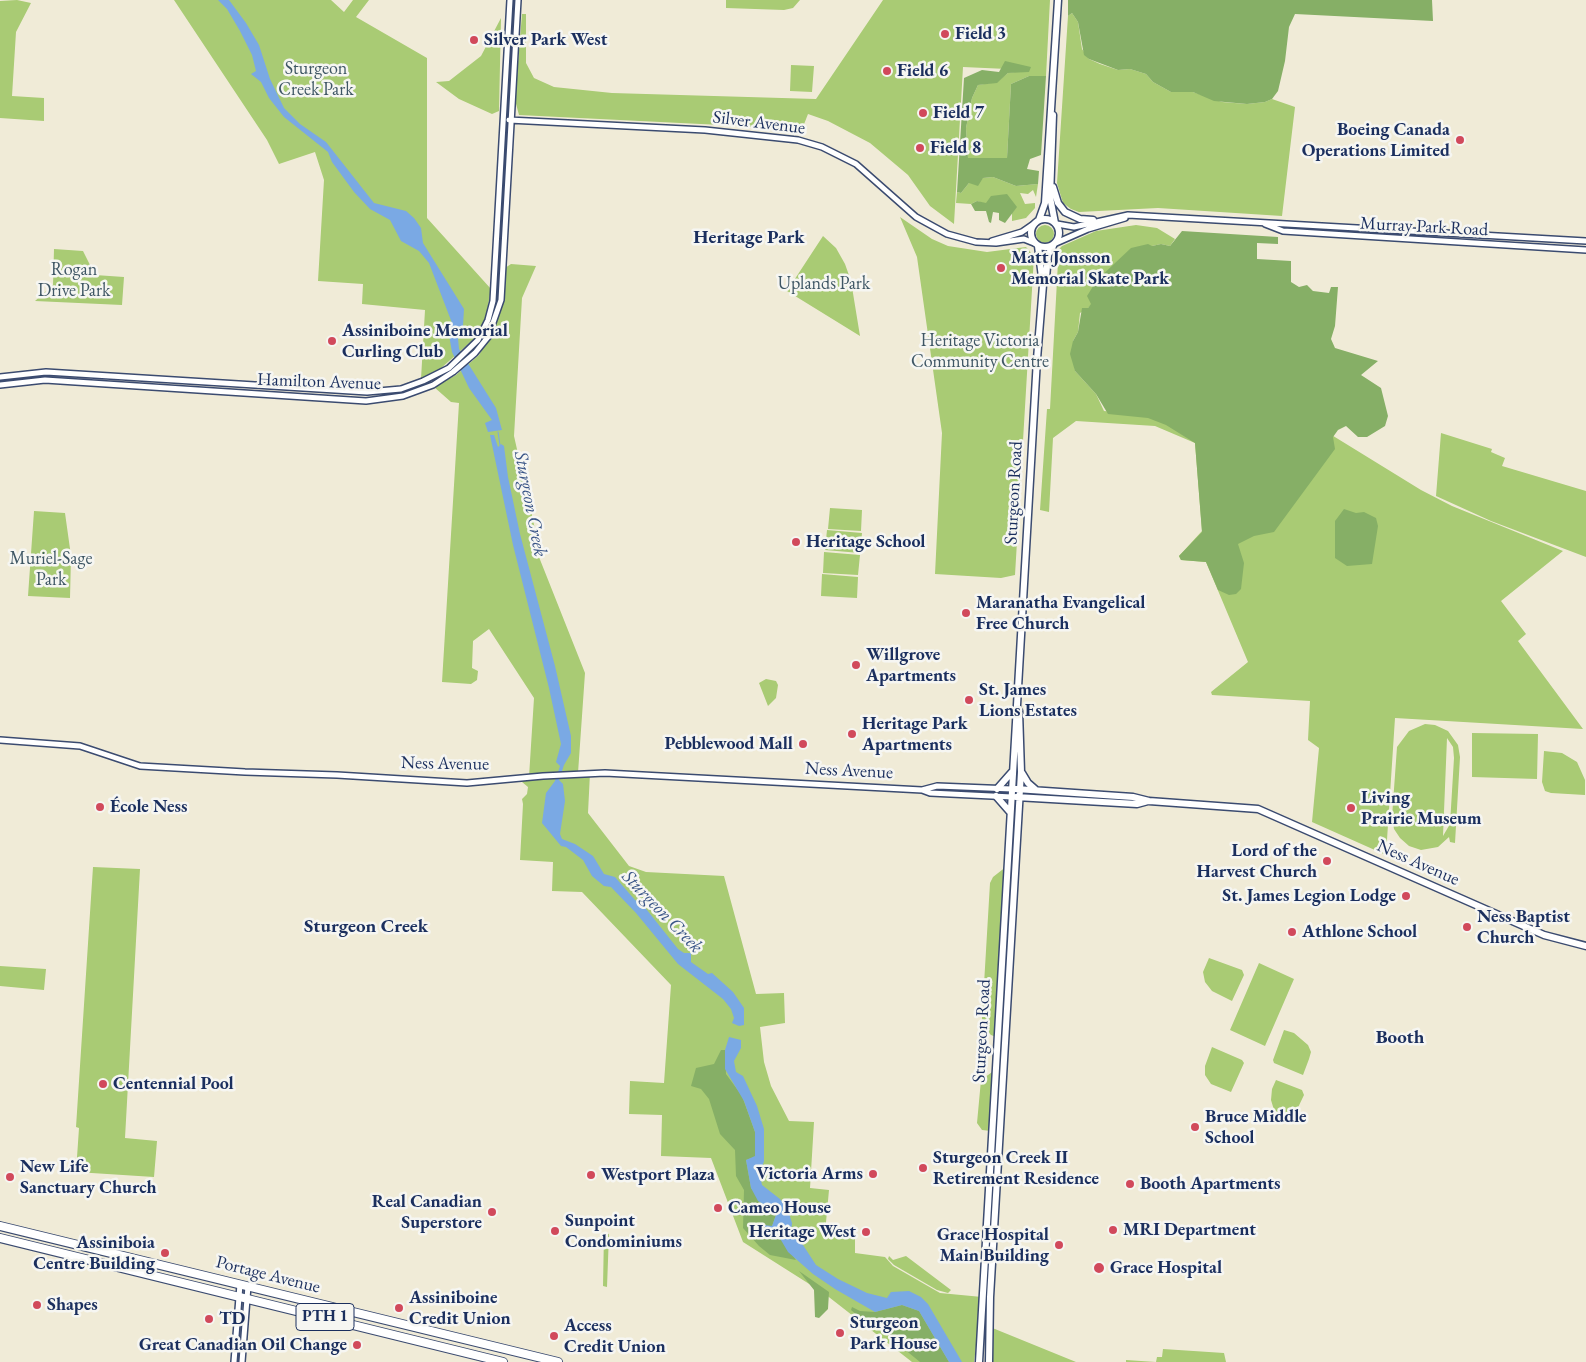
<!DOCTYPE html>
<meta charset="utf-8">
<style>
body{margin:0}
canvas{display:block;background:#f0ebd7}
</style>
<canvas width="1586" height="1362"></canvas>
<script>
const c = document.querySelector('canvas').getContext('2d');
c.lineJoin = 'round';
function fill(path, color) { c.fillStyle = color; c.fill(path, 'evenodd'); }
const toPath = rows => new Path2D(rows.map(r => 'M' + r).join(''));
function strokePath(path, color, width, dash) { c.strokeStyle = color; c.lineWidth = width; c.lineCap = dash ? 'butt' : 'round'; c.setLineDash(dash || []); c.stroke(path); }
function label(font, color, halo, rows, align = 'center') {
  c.font = font + ' "EB Garamond",serif'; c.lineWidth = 5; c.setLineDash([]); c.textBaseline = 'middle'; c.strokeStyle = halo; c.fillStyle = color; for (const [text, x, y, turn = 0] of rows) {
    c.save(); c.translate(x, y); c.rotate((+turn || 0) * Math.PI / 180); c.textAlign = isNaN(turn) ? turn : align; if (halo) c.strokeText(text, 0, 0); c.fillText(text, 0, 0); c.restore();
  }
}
fill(toPath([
 [17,0,31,3,16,32,12,96,44,98,44,121,0,118,0,1],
 [174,0,331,0,344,12,353,0,369,0,356,17,427,58,427,218,491,289,486,317,475,338,440,369,421,379,425,310,362,304,363,284,318,281,324,180,315,152,279,164,267,140],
 [726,0,800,0,793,8,784,10,726,8],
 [883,0,1050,0,1046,76,1029,76,1011,84,1007,158,968,158,966,128,972,98,978,85,997,82,1008,73,1029,70,963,67,954,224,930,206,908,175,870,143,828,121,808,114,801,132,741,126,519,115,515,100,522,14,526,14,526,63,534,78,554,87,612,93,816,99],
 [1072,13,1078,22,1082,49,1089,59,1100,64,1118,70,1130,69,1146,74,1153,82,1171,92,1193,92,1222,102,1247,104,1265,102,1272,99,1295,107,1282,216,1158,208,1079,212,1071,209,1063,203,1057,183,1068,16],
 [501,18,499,111,492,114,459,99,436,82,449,81,481,56],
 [791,65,814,66,812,92,790,91],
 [993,177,1016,186,1038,184,1036,197,1033,190,1028,194,1020,193,1025,204,1035,203,1035,208,1026,218,1012,221,1012,213,977,201,971,204,956,203,957,192,961,193,969,183,983,178],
 [900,217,932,239,948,246,987,252,1026,247,1034,256,1015,575,1001,578,935,574,942,433,917,257],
 '1036 234a9 9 0 1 1 18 0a9 9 0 1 1-18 0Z',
 [1136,225,1157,228,1175,239,1170,246,1161,244,1152,246,1088,308,1080,313,1078,332,1073,341,1075,371,1096,394,1104,411,1330,434,1421,490,1452,506,1563,551,1501,601,1526,634,1518,641,1583,729,1395,718,1386,855,1312,822,1319,748,1308,740,1310,701,1212,695,1211,692,1248,662,1206,562,1181,560,1179,556,1202,531,1195,443,1155,426,1076,421,1053,438,1049,512,1040,510,1047,409,1050,409,1058,262,1053,255,1062,246,1096,231],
 [823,236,836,248,845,264,851,281,860,336,787,291],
 [54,249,83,251,95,275,124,277,122,305,35,301,53,285],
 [511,264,536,266,522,298,514,436,535,529,537,552,585,673,578,773,590,773,588,813,629,866,646,872,724,876,756,994,784,993,785,1023,760,1027,764,1062,771,1086,789,1121,814,1122,810,1188,829,1190,825,1233,855,1237,855,1253,885,1257,893,1266,940,1293,982,1297,974,1362,912,1362,825,1294,743,1242,711,1158,661,1156,662,1115,629,1114,630,1081,664,1083,671,985,582,892,552,891,553,862,520,860,523,804,522,799,527,794,528,787,522,782,529,777,534,698,489,629,473,641,472,668,478,671,477,680,471,684,442,682,459,403,451,402,434,387,456,375,479,355,496,325,502,304,505,268],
 [1441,433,1492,449,1491,452,1505,458,1502,466,1586,491,1586,557,1491,521,1436,496],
 [830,508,862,510,861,531,828,529],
 [34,511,65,513,71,556,70,598,28,596],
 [827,530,862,533,860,553,825,550],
 [824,552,860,555,858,575,823,573],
 [822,574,858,577,857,598,821,596],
 [766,679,776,681,778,685,776,698,768,706,759,683],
 [1425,724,1435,725,1448,731,1458,745,1460,757,1455,843,1450,842,1449,837,1438,847,1421,850,1409,846,1400,838,1394,829,1392,817,1397,747,1409,731],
 [1447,738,1453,747,1454,758,1450,824,1443,836],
 [1472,733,1538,734,1537,779,1472,777],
 [1544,751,1562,753,1577,762,1585,780,1585,795,1551,793,1545,791,1542,782],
 [1007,858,1016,858,995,1209,987,1208,991,1131,982,1130,977,1123,981,1080,995,1070,996,1037,991,1035,983,1027,982,1018,990,883,993,877,1007,866],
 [93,867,140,869,125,1138,157,1141,154,1177,76,1172,79,1128,76,1127],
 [1209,958,1242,970,1244,975,1232,1001,1212,991,1205,982,1203,972],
 [1259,963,1294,979,1265,1046,1230,1030],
 [0,966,46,969,44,990,0,986],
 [1284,1030,1294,1033,1308,1045,1311,1052,1309,1059,1303,1075,1274,1063,1273,1060],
 [1212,1047,1242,1060,1244,1063,1231,1092,1211,1084,1205,1075,1205,1066],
 [1276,1080,1302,1090,1304,1095,1292,1120,1274,1110,1271,1100,1272,1089],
 [604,1233,609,1234,607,1287,603,1286],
 [889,1256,893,1260,906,1256,951,1290,948,1293,937,1290,894,1265,888,1259],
 [990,1327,1076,1362,989,1362],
 [1163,1349,1224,1353,1226,1362,1126,1362,1126,1360,1156,1362,1157,1357,1162,1357]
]), '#a9cb74');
fill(toPath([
 [1068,0,1432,0,1433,21,1295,14,1289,27,1285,61,1278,91,1272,99,1265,102,1247,104,1214,101,1193,92,1171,92,1153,82,1146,74,1130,69,1118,70,1089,59,1084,55,1078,22,1072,13,1068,16],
 [1005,61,1031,67,1029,72,1008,73,997,83,978,85,972,98,966,128,968,158,1007,158,1011,84,1029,76,1046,76,1041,155,1030,159,1027,169,1039,171,1038,184,1016,186,993,177,983,178,978,186,969,183,961,193,957,192,964,78,982,70,999,72],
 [1007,194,1017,207,1005,223,999,220,999,213,993,212,991,223,989,222,986,211,975,211,971,204,977,201,986,203,991,196],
 [1182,231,1278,237,1278,244,1257,243,1257,259,1291,261,1291,282,1299,287,1307,285,1313,291,1329,293,1331,287,1338,287,1335,326,1331,339,1335,348,1378,361,1361,375,1381,388,1388,416,1385,426,1367,437,1358,437,1346,426,1338,430,1333,437,1335,449,1274,532,1254,536,1238,544,1244,563,1241,589,1236,594,1229,595,1218,590,1206,562,1181,560,1179,556,1202,532,1195,443,1166,425,1148,418,1108,414,1096,394,1075,371,1070,354,1073,341,1078,332,1082,308,1088,308,1091,304,1087,296,1097,280,1131,248,1148,244,1152,246,1161,244,1170,246],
 [1344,509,1356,513,1364,512,1376,518,1378,526,1372,564,1347,566,1335,558,1335,521],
 [721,1050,725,1050,726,1074,742,1096,755,1132,755,1157,746,1160,751,1188,766,1206,773,1210,776,1215,770,1232,778,1235,796,1260,770,1255,759,1246,743,1228,744,1190,736,1176,735,1150,720,1134,709,1099,701,1089,691,1086,696,1068,714,1064],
 [799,1271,829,1292,828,1309,819,1318,815,1317,814,1290],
 [902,1305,919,1311,949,1362,920,1362,870,1321,864,1321,851,1310,852,1307,860,1311,875,1312]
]), '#86af66');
fill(toPath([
 [218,0,229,0,246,23,259,45,270,79,284,108,300,124,326,142,374,203,406,211,414,218,421,228,423,243,464,309,463,326,458,338,459,349,496,408,502,430,488,432,485,423,492,420,469,388,452,352,449,335,452,323,429,263,419,251,401,241,390,220,370,209,354,192,332,162,328,152,284,117,269,98,261,82,251,74,256,71,252,55,240,31,227,9],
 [490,435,494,435,498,447,501,444,504,446,508,477,520,534,555,666,571,736,571,753,564,765,559,780,563,784,565,801,560,834,562,839,575,844,593,856,604,874,615,877,635,900,643,905,678,949,684,953,691,953,691,962,708,974,712,973,733,992,744,1008,744,1025,739,1026,732,1023,734,1018,731,1009,723,999,678,964,636,913,611,887,604,886,592,876,583,860,566,847,561,846,542,823,546,793,555,781,560,766,556,762,561,744,549,688,513,545],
 [729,1037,741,1040,741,1048,734,1061,736,1072,743,1076,757,1106,764,1129,764,1161,760,1175,762,1185,780,1199,787,1207,792,1223,791,1233,803,1245,816,1265,838,1279,867,1293,887,1298,891,1292,909,1291,921,1297,928,1304,962,1362,949,1362,919,1311,902,1305,875,1312,835,1289,813,1274,788,1252,778,1235,765,1228,764,1225,772,1226,776,1215,773,1210,758,1201,751,1188,746,1160,755,1156,755,1132,744,1101,725,1069,725,1050]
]), '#7aa9e4');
strokePath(toPath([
 [498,432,500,445]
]), '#7aa9e4', 1);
const minor = toPath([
 [509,120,705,130,798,140,822,147,856,164,916,217,947,234,976,242,996,243,1024,239,1034,243],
 [1057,224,1074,227,1128,215,1586,241],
 [1265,224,1283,231,1586,250],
 [992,241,1022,232,1035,223],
 [1056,243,1088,229,1125,218],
 [0,377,46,372,367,392,401,389,423,381,449,368,478,340,488,320,493,301,510,0],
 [0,385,45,380,366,401,403,396,433,385,453,372,475,353,488,337,501,300,518,0],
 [0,740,80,746,140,766,245,772,337,775,467,783,543,776,605,773,922,790,930,793,1012,797],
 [922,790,937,786,1012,789],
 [234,1362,240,1284],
 [242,1362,248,1286]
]);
const major = toPath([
 [1053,115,1050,197,1055,223],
 [1053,187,1058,203,1065,212,1080,219,1093,220],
 '1031 233a14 14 0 1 1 28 0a14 14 0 1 1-28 0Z',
 [1039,220,1045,203,1058,0],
 [1038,246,1043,285],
 [1022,773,1028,783,1036,790],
 [997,789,1012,772],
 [1016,789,1133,797,1149,801,1258,809,1544,935,1586,946],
 [996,796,1010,812],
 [1016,797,1137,804,1148,801],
 [979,1362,1037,359,1043,285,1046,278,1048,255,1053,246],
 [989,1362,990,1297,1021,772,1019,711]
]);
const highway = toPath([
 [0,1226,558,1362],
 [0,1238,503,1362]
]);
strokePath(minor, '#3b4b70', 8);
strokePath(major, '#3b4b70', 9);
strokePath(highway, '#3b4b70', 10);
strokePath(minor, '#fff', 5);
strokePath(major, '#fff', 6);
strokePath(highway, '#fff', 8);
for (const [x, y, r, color] of [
 [945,34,5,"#d1495b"],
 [474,40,5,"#d1495b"],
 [887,71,5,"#d1495b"],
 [923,113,5,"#d1495b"],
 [1460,140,5,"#d1495b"],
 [920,148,5,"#d1495b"],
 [1001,268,5,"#d1495b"],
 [332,341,5,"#d1495b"],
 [796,542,5,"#d1495b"],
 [966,613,5,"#d1495b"],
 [856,665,5,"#d1495b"],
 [969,700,5,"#d1495b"],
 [852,734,5,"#d1495b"],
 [803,744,5,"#d1495b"],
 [100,807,5,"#d1495b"],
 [1351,808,5,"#d1495b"],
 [1327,861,5,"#d1495b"],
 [1406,896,5,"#d1495b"],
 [1467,927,5,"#d1495b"],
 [1292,932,5,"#d1495b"],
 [103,1084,5,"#d1495b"],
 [1195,1127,5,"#d1495b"],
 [923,1168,5,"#d1495b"],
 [873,1174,5,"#d1495b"],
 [591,1175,5,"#d1495b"],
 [10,1177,5,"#d1495b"],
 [1130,1184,5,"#d1495b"],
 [718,1208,5,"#d1495b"],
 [492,1212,5,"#d1495b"],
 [1113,1230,5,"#d1495b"],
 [555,1231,5,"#d1495b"],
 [866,1232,5,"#d1495b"],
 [1059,1245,5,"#d1495b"],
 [165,1253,5,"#d1495b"],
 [1099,1268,6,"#d1495b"],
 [37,1305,5,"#d1495b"],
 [399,1308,5,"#d1495b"],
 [209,1319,5,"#d1495b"],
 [840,1333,5,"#d1495b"],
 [554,1336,5,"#d1495b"],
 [357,1345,5,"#d1495b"]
]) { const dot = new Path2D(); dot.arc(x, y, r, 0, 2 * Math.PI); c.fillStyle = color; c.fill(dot); strokePath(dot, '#f6f6f2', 2); }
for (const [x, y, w] of [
 [325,1317,58]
]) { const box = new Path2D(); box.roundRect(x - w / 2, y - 13.5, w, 27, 4); c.fillStyle = '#f6f6f2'; c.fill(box); strokePath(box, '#1b2f5e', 1); }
label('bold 16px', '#1b2f5e', null, [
 ["PTH 1",325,1317]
]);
label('bold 18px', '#1b2f5e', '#f6f6f2', [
 ["Field 3",955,34],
 ["Silver Park West",484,40],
 ["Field 6",897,71],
 ["Field 7",933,113],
 ["Boeing Canada",1450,130,"right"],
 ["Operations Limited",1450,151,"right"],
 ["Field 8",930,148],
 ["Matt Jonsson",1011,258],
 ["Memorial Skate Park",1011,279],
 ["Assiniboine Memorial",342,331],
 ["Curling Club",342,352],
 ["Heritage School",806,542],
 ["Maranatha Evangelical",976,603],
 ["Free Church",976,624],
 ["Willgrove",866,655],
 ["Apartments",866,676],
 ["St. James",979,690],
 ["Lions Estates",979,711],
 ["Heritage Park",862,724],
 ["Apartments",862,745],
 ["Pebblewood Mall",793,744,"right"],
 ["Living",1361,798],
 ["Prairie Museum",1361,819],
 ["École Ness",110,807],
 ["Lord of the",1317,851,"right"],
 ["Harvest Church",1317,872,"right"],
 ["St. James Legion Lodge",1396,896,"right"],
 ["Ness Baptist",1477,917],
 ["Church",1477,938],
 ["Athlone School",1302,932],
 ["Centennial Pool",113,1084],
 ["Bruce Middle",1205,1117],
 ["School",1205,1138],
 ["Sturgeon Creek II",933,1158],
 ["Retirement Residence",933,1179],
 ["New Life",20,1167],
 ["Sanctuary Church",20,1188],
 ["Victoria Arms",863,1174,"right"],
 ["Westport Plaza",601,1175],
 ["Booth Apartments",1140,1184],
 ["Real Canadian",482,1202,"right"],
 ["Superstore",482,1223,"right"],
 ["Cameo House",728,1208],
 ["Sunpoint",565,1221],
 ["Condominiums",565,1242],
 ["MRI Department",1123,1230],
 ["Heritage West",856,1232,"right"],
 ["Grace Hospital",1049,1235,"right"],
 ["Main Building",1049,1256,"right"],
 ["Assiniboia",155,1243,"right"],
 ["Centre Building",155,1264,"right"],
 ["Grace Hospital",1110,1268],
 ["Assiniboine",409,1298],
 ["Credit Union",409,1319],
 ["Shapes",47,1305],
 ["TD",219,1319],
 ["Sturgeon",850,1323],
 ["Park House",850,1344],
 ["Access",564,1326],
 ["Credit Union",564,1347],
 ["Great Canadian Oil Change",347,1345,"right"]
], 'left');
label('18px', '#3e5664', '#f6f6f2', [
 ["Sturgeon",316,69],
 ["Creek Park",316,90],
 ["Rogan",74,270],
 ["Drive Park",74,291],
 ["Uplands Park",824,284],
 ["Heritage Victoria",980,341],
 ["Community Centre",980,362],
 ["Muriel-Sage",51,559],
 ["Park",51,580]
]);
label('18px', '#1b2f5e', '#f6f6f2', [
 ["Silver Avenue",759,123,7],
 ["Murray Park Road",1424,227,3],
 ["Hamilton Avenue",319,382,2],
 ["Sturgeon Road",1014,493,-87],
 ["Ness Avenue",445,764,1],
 ["Ness Avenue",849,771,3],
 ["Ness Avenue",1418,863,24],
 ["Sturgeon Road",982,1031,-87],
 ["Portage Avenue",268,1275,14]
]);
label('bold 19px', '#1b2f5e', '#f6f6f2', [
 ["Heritage Park",749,238],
 ["Sturgeon Creek",366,927],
 ["Booth",1400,1038]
]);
label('italic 19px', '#385486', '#f6f6f2', [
 ["Sturgeon Creek",530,504,79],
 ["Sturgeon Creek",662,912,46]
]);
</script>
